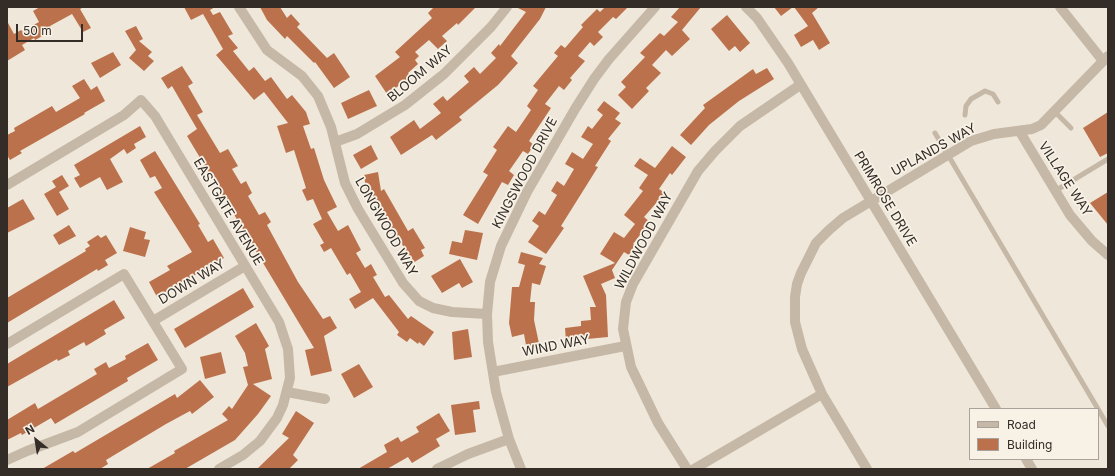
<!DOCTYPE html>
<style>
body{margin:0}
#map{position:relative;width:1115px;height:476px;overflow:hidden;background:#efe7da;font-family:Inter,sans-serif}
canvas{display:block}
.frame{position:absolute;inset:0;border:8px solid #332c27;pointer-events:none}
.legend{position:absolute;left:969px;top:408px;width:130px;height:52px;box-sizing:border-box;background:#f7f1e6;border:1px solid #a9a29a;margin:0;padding:5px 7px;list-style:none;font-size:12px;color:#332c27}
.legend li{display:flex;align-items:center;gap:8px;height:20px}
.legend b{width:20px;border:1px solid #a9a29a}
.north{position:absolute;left:16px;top:420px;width:40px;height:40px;-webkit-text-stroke:3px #f7f1e6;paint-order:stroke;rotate:330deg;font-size:11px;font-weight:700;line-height:16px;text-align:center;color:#332c27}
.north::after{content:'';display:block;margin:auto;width:14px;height:18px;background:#332c27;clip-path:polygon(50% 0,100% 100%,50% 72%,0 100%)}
.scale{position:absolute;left:16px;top:24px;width:67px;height:18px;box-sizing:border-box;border:2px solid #332c27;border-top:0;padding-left:5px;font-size:12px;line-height:14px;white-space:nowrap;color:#332c27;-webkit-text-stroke:3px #f7f1e6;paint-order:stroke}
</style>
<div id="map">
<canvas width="1115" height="476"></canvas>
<div class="frame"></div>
<ul class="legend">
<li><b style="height:5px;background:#c6b8a7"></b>Road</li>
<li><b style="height:11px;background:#bb724c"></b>Building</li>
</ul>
<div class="north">N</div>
<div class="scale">50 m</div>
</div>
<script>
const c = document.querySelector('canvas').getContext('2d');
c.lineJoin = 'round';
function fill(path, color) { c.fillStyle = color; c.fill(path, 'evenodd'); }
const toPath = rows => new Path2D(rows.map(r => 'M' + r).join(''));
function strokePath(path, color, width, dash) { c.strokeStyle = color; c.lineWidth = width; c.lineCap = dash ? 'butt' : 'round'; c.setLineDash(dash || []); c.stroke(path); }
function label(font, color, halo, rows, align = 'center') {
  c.font = font + ' Inter,sans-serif'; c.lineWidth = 3.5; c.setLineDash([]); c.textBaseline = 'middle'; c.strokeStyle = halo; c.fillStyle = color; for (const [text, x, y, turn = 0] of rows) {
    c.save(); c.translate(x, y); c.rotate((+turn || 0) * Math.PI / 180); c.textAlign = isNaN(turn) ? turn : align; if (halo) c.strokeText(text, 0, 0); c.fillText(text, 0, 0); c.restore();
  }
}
fill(toPath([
 [40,7,84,7,80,9,91,28,83,32,72,14,50,26,52,31,35,40,34,38,22,45,25,50,7,61,7,21,14,34,21,30,22,31,39,22,33,11],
 [184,7,215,7,210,10,213,15,220,12,233,34,228,36,238,48,233,51,249,71,254,67,265,81,271,77,287,99,292,95,306,112,310,124,303,126,311,149,314,148,324,180,337,207,327,212,338,231,348,225,361,250,356,253,365,268,371,264,377,275,373,277,385,297,389,295,408,319,411,316,434,332,424,346,419,342,418,344,410,338,407,342,397,335,399,332,373,298,355,309,349,299,361,292,350,273,347,275,331,248,324,252,320,245,324,243,313,224,322,219,313,199,307,201,302,190,306,188,294,150,286,153,277,126,288,123,264,92,254,100,216,55,223,49,203,14,191,20],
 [260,7,280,7,287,18,291,14,300,24,297,27,327,58,334,53,350,77,334,88,315,62,314,63,287,36,285,39,267,20],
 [434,7,476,7,458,25,457,23,442,36,447,41,438,49,429,40,415,52,419,56,415,60,418,64,408,73,411,77,387,94,375,76,400,57,395,52,432,18,428,13],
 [516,7,546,7,540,19,511,56,518,63,498,85,459,117,462,120,436,140,432,135,401,155,390,137,414,120,420,129,441,113,433,104,443,96,447,101,469,82,464,76,474,67,480,74,496,58,491,53,499,44,500,46,526,12],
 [605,7,628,7,616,19,613,17,598,32,603,37,594,46,590,42,578,56,585,61,570,78,572,80,564,90,559,86,545,104,551,108,529,141,534,145,528,154,523,151,509,171,514,175,508,185,502,182,478,224,463,215,488,175,483,172,497,150,493,147,508,126,516,132,531,110,527,106,538,90,533,86,558,56,554,53,561,45,565,48,583,27,581,25,597,9,600,12],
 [680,7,701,7,682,30,690,39,672,56,666,50,652,65,661,73,646,88,649,91,632,109,618,95,626,87,621,82,645,57,640,53,660,33,664,36,678,22,671,17],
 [774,7,793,7,781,16],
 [794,7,819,7,812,13,830,43,819,50,813,40,801,47,794,35,808,26],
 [727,15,750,43,740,52,735,46,729,51,711,29],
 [136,26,143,39,139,41,152,52,148,56,154,61,144,71,129,58,136,50,125,31],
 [113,52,121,65,100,78,91,63],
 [182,66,193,83,188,86,203,112,197,115,220,153,228,149,238,166,232,169,241,184,246,181,252,193,248,196,259,215,265,212,271,222,267,225,298,282,323,319,330,316,337,328,324,336,332,371,311,376,305,350,314,348,187,136,197,129,172,86,168,89,161,78],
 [767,68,774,79,739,101,709,125,691,145,680,135,705,108,703,105,753,69,756,74],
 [84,79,91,90,97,86,105,101,84,113,85,114,20,151,22,153,10,160,7,155,7,135,15,131,14,128,52,106,56,112,80,98,72,86],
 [369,90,377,106,348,119,341,103],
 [604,101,620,113,615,119,621,123,608,139,611,141,595,166,598,167,561,226,564,228,546,254,528,242,539,226,532,221,539,211,545,215,557,195,551,191,557,181,564,186,574,169,565,164,572,152,583,159,593,144,581,137,588,126,592,129,603,115,597,110],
 [1108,112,1108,153,1100,157,1083,128],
 [140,126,146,137,134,144,136,148,127,154,124,149,110,159,123,182,107,190,100,177,80,188,74,178,80,175,74,165],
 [371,145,378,159,361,169,353,155],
 [672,146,686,157,672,175,670,173,659,189,665,193,644,217,650,222,633,244,635,245,629,255,624,252,612,270,615,278,601,284,606,295,608,337,566,341,565,328,581,326,581,321,591,320,590,307,596,307,583,276,615,263,600,254,614,232,624,238,635,224,624,215,643,191,639,188,648,175,634,166,640,158,655,168],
 [155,151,200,224,198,225,208,242,213,239,224,258,157,297,149,282,170,270,167,266,192,252,154,192,162,188,155,176,150,178,140,160],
 [378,172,381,191,384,189,408,231,413,228,425,248,421,250,424,256,413,263,395,232,393,233,366,189,364,175],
 [62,175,69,186,59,192,69,209,57,216,44,194,56,187,52,181],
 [1108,192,1108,225,1090,203],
 [23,199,35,219,7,233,7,208],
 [69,225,76,236,59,245,53,235],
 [130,227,146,232,144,239,150,240,145,257,123,251],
 [465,230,483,233,477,260,449,254,452,241,462,243],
 [98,235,101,238,106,235,117,253,105,260,108,265,98,271,97,269,7,323,7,298,86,251,85,249,90,246,87,242],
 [521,252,543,258,539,264,546,266,540,285,532,283,530,302,535,302,534,320,540,348,527,351,524,334,512,337,509,323,512,287,519,287,525,265,518,263],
 [460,259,473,282,462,288,459,283,442,293,431,276],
 [243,288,254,307,185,348,174,329],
 [114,300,125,318,104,330,106,334,86,346,84,342,68,351,70,355,58,361,57,359,7,387,7,364],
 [256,323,269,346,265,349,272,379,253,384,271,396,258,414,235,440,185,469,147,469,175,453,174,451,228,420,222,414,229,406,232,409,248,385,243,367,248,366,245,353,235,336],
 [468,329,472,357,454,360,452,332],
 [148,343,158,360,127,378,128,381,55,424,51,418,22,435,21,433,7,440,7,420,35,403,38,409,97,374,94,369,106,362,109,368,126,359,125,356],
 [221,352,226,373,205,379,200,357],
 [359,364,373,387,354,398,341,374],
 [200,380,214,397,192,414,190,411,166,424,106,460,108,464,100,469,42,469,73,451,75,453,175,394,177,398],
 [479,401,480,409,473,410,476,432,455,435,451,405],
 [296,411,314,423,293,455,298,460,289,469,257,469,289,438,282,434],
 [439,413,450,431,436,439,440,446,412,463,408,457,387,469,358,469,387,452,384,445,398,437,401,442,419,432,416,427]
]), '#bb724c');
strokePath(toPath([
 [1055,112,1071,128],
 [965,115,966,106,971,99,985,91,993,94,998,102],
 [935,133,1098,409],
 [1055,191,1108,159],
 [1098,409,1108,426]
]), '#c6b8a7', 5);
strokePath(toPath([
 [239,7,267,50,302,76,318,96,331,127,345,183,358,209,403,283,419,301,433,308,452,312,487,314],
 [1020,132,1070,215,1092,241,1108,255],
 [335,142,357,134,405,105,444,74,491,27,507,7],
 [7,185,124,115,141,100,155,116,279,322,288,349,290,378,283,405,277,418,260,441,243,455,219,469],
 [153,321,245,266],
 [7,344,124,274,182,369,78,432,27,451,7,460],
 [493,372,625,346],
 [287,392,325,399],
 [437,469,468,454,509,439],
 [521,469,509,439,496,392,488,342,487,314,490,282,501,246,527,192,575,109,594,79,609,59,655,7],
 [687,469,658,423,631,367,623,329,626,302,633,284,698,171,715,151,740,126,800,85],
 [694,469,822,394],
 [867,469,822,394,802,349,795,322,795,297,797,284,801,273,816,243,829,230,843,218,971,141,994,134,1032,129,1041,125,1108,56]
]), '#c6b8a7', 10);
strokePath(toPath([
 [746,7,757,18,788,63,996,409],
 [1060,7,1103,61],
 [1026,459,1032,469]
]), '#c6b8a7', 10);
label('13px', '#332c27', '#f7f1e6', [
 ["BLOOM WAY",420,74,-40],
 ["UPLANDS WAY",934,150,-29],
 ["KINGSWOOD DRIVE",525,173,-62],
 ["VILLAGE WAY",1065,179,57],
 ["PRIMROSE DRIVE",885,199,59],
 ["EASTGATE AVENUE",228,212,59],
 ["LONGWOOD WAY",386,227,60],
 ["WILDWOOD WAY",644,241,-62],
 ["DOWN WAY",192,282,-31],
 ["WIND WAY",556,346,-11]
]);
</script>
